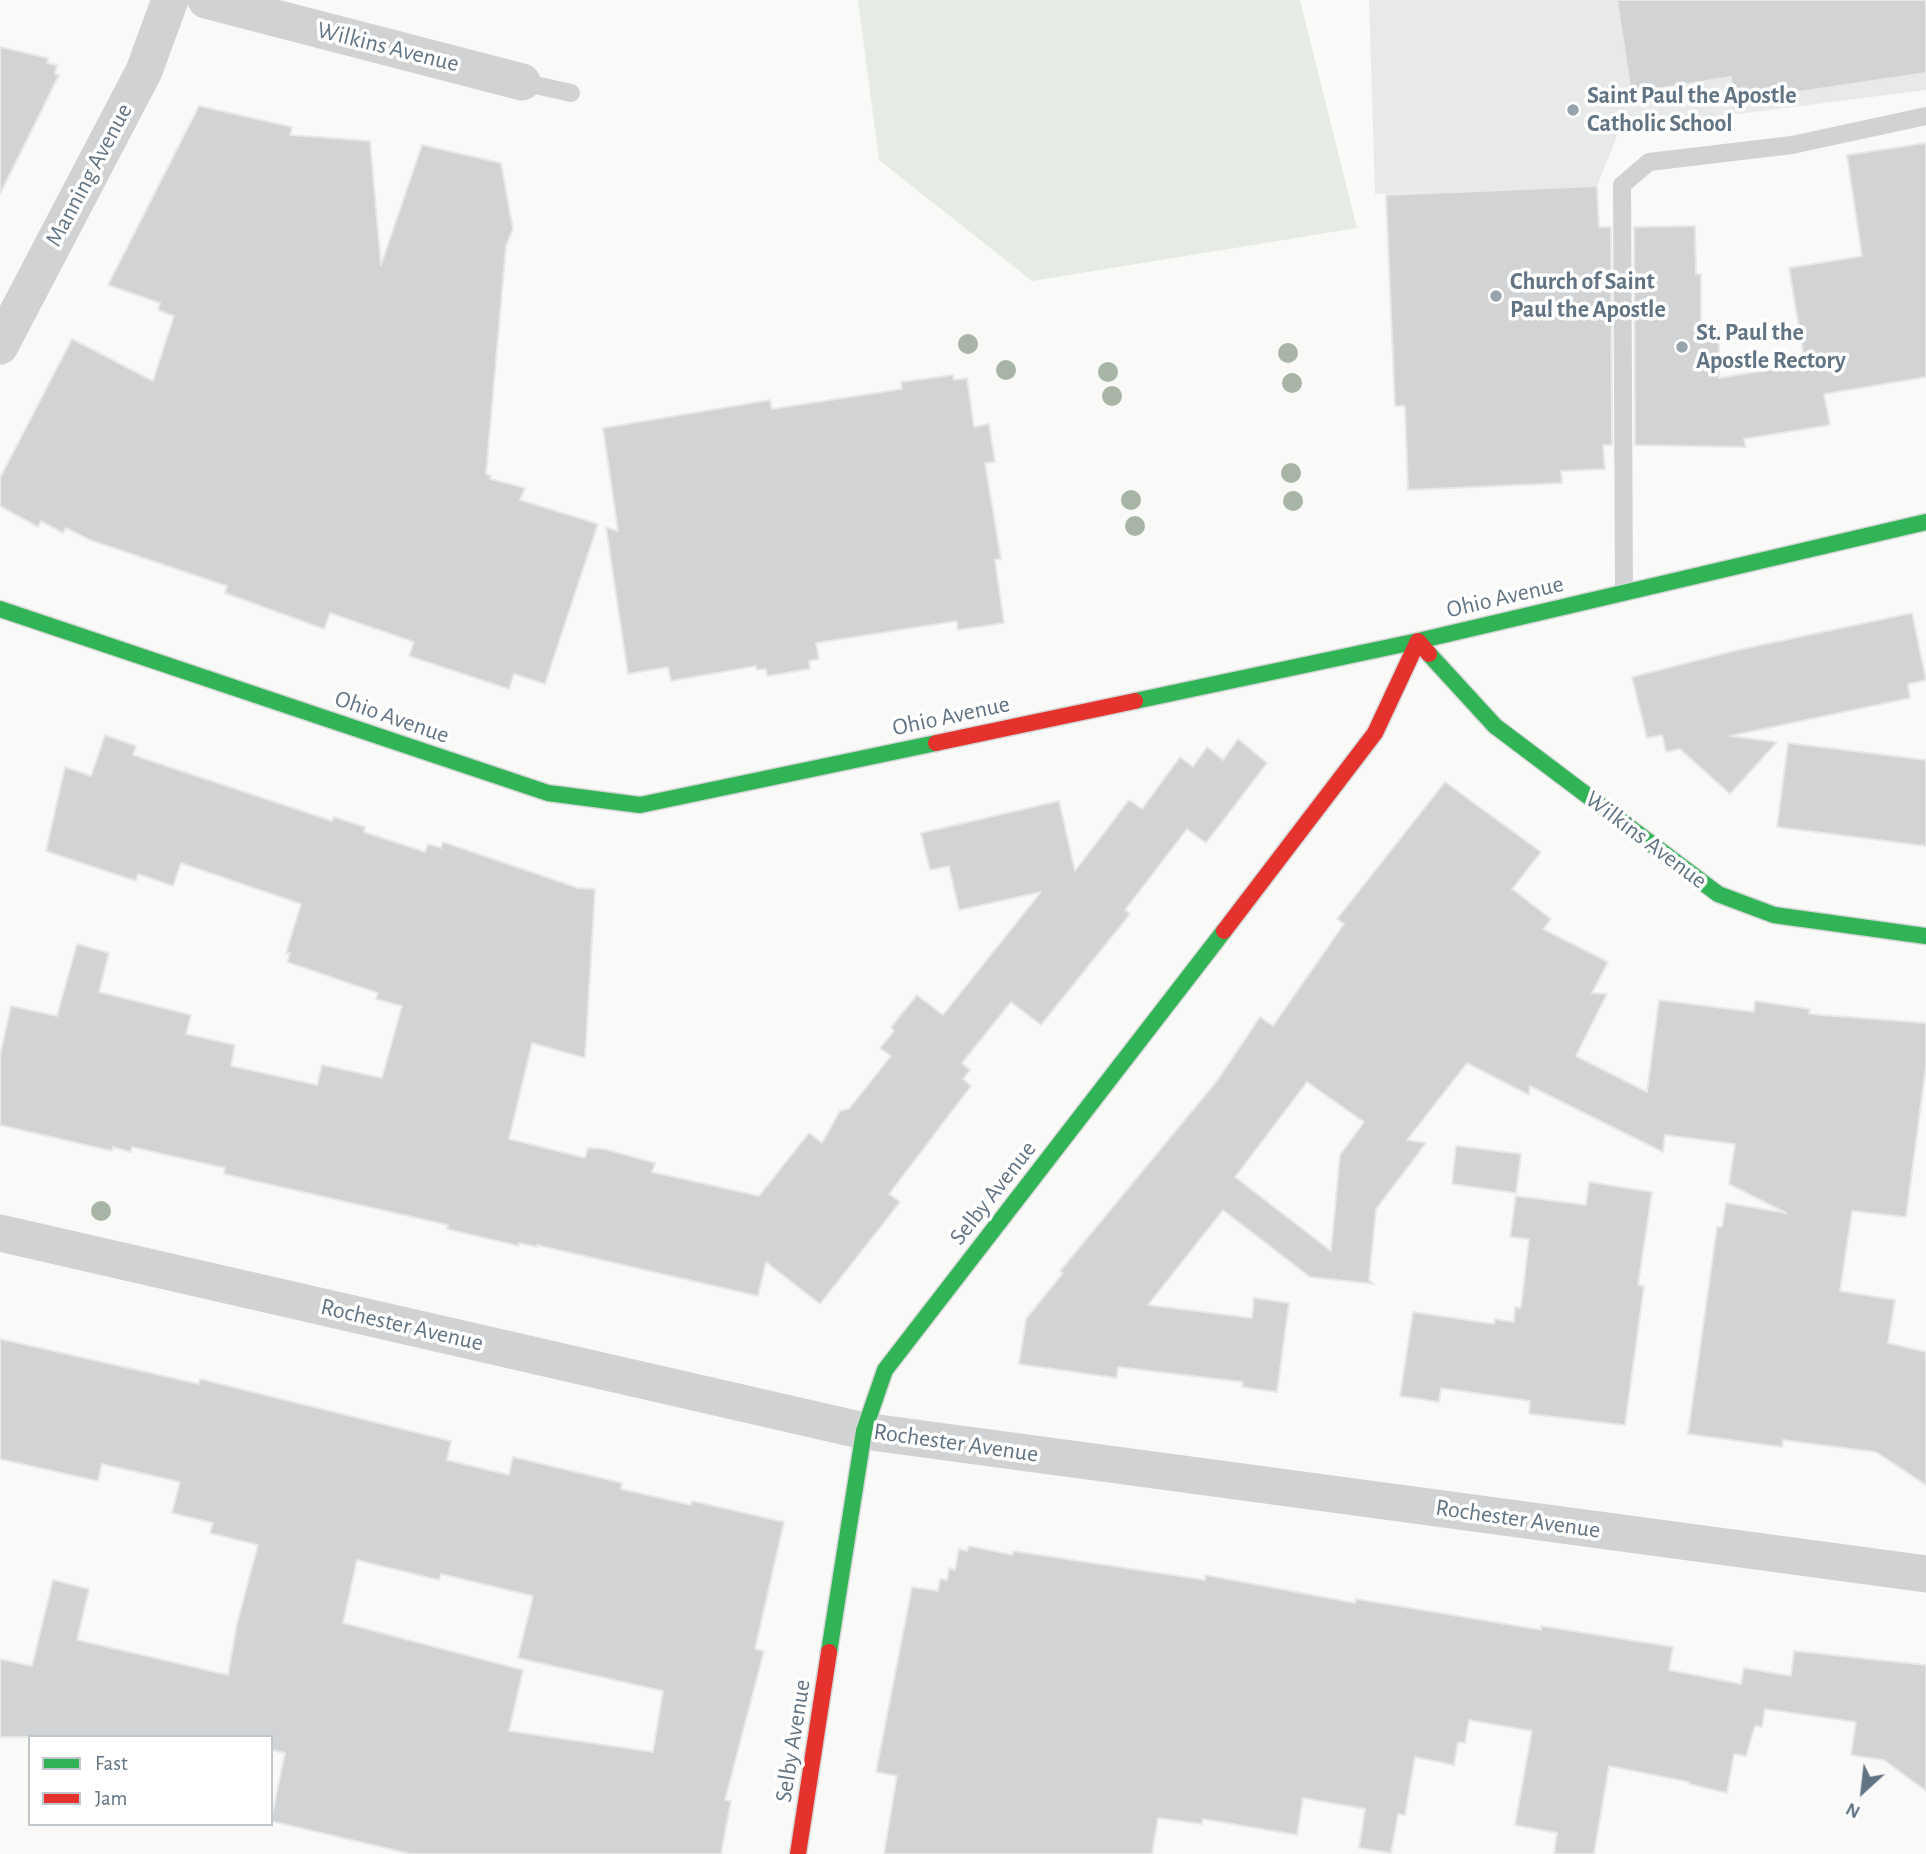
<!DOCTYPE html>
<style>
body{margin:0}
#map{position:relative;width:1926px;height:1854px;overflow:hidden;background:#f9f9f8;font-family:"Alegreya Sans",sans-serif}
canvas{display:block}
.legend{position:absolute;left:28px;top:1735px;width:245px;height:91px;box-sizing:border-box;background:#fff;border:2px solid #c0c7ce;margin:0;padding:9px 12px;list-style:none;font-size:21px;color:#627484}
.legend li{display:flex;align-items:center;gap:14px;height:35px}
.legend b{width:35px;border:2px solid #c0c7ce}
.north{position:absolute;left:1828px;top:1756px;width:70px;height:70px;-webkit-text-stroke:5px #fff;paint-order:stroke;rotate:207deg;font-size:19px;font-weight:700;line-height:28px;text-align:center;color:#627484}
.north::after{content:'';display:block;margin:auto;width:24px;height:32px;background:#627484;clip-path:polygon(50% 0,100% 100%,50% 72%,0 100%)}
</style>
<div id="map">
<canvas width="1926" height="1854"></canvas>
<ul class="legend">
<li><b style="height:9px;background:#30b455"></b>Fast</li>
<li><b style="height:9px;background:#e5322d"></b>Jam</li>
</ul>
<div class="north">N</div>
</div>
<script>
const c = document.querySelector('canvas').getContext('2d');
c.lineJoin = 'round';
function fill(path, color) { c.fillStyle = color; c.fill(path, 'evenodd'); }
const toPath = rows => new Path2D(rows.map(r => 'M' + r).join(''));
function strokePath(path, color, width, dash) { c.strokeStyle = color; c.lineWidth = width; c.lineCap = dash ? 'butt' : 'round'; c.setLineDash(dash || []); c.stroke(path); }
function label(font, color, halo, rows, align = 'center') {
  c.font = font + ' "Alegreya Sans",sans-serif'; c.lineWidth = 7; c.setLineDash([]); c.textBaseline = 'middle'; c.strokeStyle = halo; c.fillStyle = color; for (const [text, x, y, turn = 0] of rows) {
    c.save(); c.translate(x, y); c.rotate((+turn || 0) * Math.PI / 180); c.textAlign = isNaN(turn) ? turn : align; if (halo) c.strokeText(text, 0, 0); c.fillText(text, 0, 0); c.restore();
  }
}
fill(toPath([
 [1369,0,1926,0,1926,90,1620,129,1597,186,1375,194]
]), '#e8eaea');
fill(toPath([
 [858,0,1300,0,1357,228,1032,281,879,160]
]), '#e7ebe5');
const building = toPath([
 [1617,0,1926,0,1926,73,1745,100,1744,91,1733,93,1731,77,1631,93,1617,0],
 [0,47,48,58,47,63,57,65,55,74,59,75,0,194,0,47],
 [199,106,292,127,290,135,370,141,381,265,422,145,501,163,513,229,506,246,486,474,491,476,490,479,525,488,520,500,598,524,545,684,514,674,509,689,409,656,414,642,330,613,324,629,225,593,227,586,90,540,66,528,63,533,41,521,38,527,0,506,0,478,72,339,153,381,174,316,158,310,160,303,108,285,199,106],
 [1926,143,1926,377,1824,394,1830,425,1744,439,1746,447,1635,445,1634,227,1695,226,1696,274,1701,274,1701,329,1719,329,1719,378,1805,364,1789,268,1862,256,1847,155,1926,143],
 [1597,186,1599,227,1611,227,1612,445,1603,445,1605,469,1561,471,1562,483,1408,490,1405,406,1395,406,1386,195,1597,186],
 [953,375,954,380,967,378,974,427,989,424,995,462,985,463,1001,559,995,560,1004,623,958,630,957,621,816,643,819,659,809,661,810,669,767,676,766,669,757,670,756,666,671,681,668,667,628,674,606,527,618,531,603,428,770,400,772,409,902,389,901,382,953,375],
 [1912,613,1926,680,1908,684,1910,698,1730,736,1777,742,1730,794,1680,749,1666,752,1662,735,1647,738,1632,677,1738,650,1912,613],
 [105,735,136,746,133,755,332,821,334,817,365,827,364,832,425,852,428,844,441,848,443,842,578,888,595,889,585,1058,532,1043,509,1139,585,1158,588,1148,604,1149,655,1163,652,1172,759,1196,809,1133,822,1143,840,1111,849,1109,891,1056,880,1048,894,1031,891,1027,917,995,943,1015,1041,892,959,910,949,866,930,870,921,833,1059,801,1075,871,1129,800,1142,809,1180,757,1193,767,1207,747,1223,760,1238,739,1267,763,1206,843,1187,829,1125,910,1130,914,1041,1025,1011,1002,962,1063,970,1070,963,1079,971,1086,889,1194,900,1202,820,1304,766,1262,758,1296,537,1245,537,1247,519,1243,519,1246,447,1229,448,1225,224,1174,225,1168,132,1147,131,1152,113,1147,112,1151,0,1125,0,1056,11,1006,57,1016,77,944,109,953,99,992,191,1015,186,1034,235,1045,231,1066,317,1085,322,1065,382,1078,402,1006,376,999,378,993,287,962,290,953,286,953,301,904,181,863,173,886,138,874,136,881,46,851,65,767,91,776,105,735],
 [1788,743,1926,760,1926,846,1777,827,1788,743],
 [1445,782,1541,852,1512,889,1551,919,1543,929,1608,962,1592,993,1607,994,1576,1056,1647,1092,1659,1000,1754,1012,1755,1001,1810,1009,1809,1014,1926,1023,1926,1066,1906,1217,1852,1211,1840,1291,1895,1300,1888,1343,1926,1352,1926,1485,1876,1452,1783,1440,1782,1447,1688,1434,1717,1227,1722,1227,1726,1203,1786,1213,1729,1184,1735,1144,1665,1135,1663,1152,1530,1086,1529,1095,1467,1063,1407,1140,1426,1143,1376,1209,1369,1280,1374,1284,1310,1277,1223,1210,1148,1305,1252,1318,1254,1298,1289,1303,1277,1392,1242,1387,1243,1382,1118,1367,1117,1378,1019,1364,1026,1319,1063,1273,1060,1271,1217,1081,1260,1017,1273,1026,1344,924,1337,919,1445,782],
 [1307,1082,1364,1122,1340,1155,1331,1251,1235,1177,1307,1082],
 [1456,1146,1521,1154,1516,1193,1452,1184,1456,1146],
 [1589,1182,1652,1192,1638,1285,1644,1286,1625,1425,1529,1414,1530,1401,1441,1388,1439,1402,1400,1396,1413,1312,1494,1324,1495,1319,1514,1322,1515,1307,1521,1308,1529,1239,1510,1237,1516,1196,1586,1205,1589,1182],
 [0,1339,199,1384,200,1379,451,1441,447,1460,509,1475,513,1457,622,1483,621,1489,691,1505,692,1501,784,1522,755,1649,764,1651,725,1800,731,1801,721,1854,411,1854,271,1821,285,1753,271,1750,271,1737,0,1737,0,1659,32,1666,53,1580,89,1589,77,1640,228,1675,237,1624,258,1545,210,1533,213,1523,172,1513,180,1482,102,1464,98,1481,0,1459,0,1339],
 [357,1560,439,1580,441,1574,533,1596,518,1658,663,1691,653,1752,509,1731,523,1670,343,1623,357,1560],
 [969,1546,1013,1555,1013,1551,1205,1580,1205,1575,1355,1603,1356,1599,1541,1630,1541,1626,1673,1647,1669,1670,1741,1684,1744,1668,1791,1676,1794,1651,1926,1665,1926,1791,1884,1760,1851,1755,1856,1722,1765,1709,1762,1727,1755,1726,1746,1756,1734,1754,1727,1793,1689,1784,1689,1782,1609,1766,1594,1854,1554,1854,1557,1833,1515,1825,1532,1731,1469,1720,1465,1743,1458,1742,1454,1765,1415,1757,1405,1815,1398,1814,1391,1853,1359,1848,1365,1809,1303,1798,1297,1835,1203,1819,1202,1824,1158,1818,1152,1854,884,1854,897,1776,876,1772,912,1587,938,1591,940,1579,947,1580,949,1568,955,1570,959,1549,967,1551,969,1546]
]);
fill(building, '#d1d3d4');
strokePath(building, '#e8e8e8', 2);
const fast = toPath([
 [0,609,548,793,640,805,936,743],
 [1429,654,1495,726,1718,894,1774,915,1926,936],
 [1135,701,1418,641,1926,522],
 [829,1652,864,1431,885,1370,1224,931]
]);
const jam = toPath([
 [936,743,1135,701],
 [1224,931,1375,733,1418,641,1429,654],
 [798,1854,829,1652]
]);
strokePath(fast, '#d5d7d7', 19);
strokePath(jam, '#d5d7d7', 19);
strokePath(toPath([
 [522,82,571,93],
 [1624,593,1622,185,1649,162,1792,145,1926,116]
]), '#d1d2d3', 18);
strokePath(toPath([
 [206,0,522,82],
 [0,346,144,71,170,0],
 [0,1233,864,1431,1926,1574]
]), '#d1d2d3', 37);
strokePath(fast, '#30b455', 16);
strokePath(jam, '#e5322d', 16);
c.fillStyle = '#a8b4a6';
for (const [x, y] of [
 [968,344],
 [1288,353],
 [1006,370],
 [1108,372],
 [1292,383],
 [1112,396],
 [1291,473],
 [1131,500],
 [1293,501],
 [1135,526],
 [101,1211]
]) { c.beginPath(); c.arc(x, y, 10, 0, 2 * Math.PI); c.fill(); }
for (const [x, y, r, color] of [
 [1573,110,7,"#97a3ad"],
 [1496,296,7,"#97a3ad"],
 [1682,347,7,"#97a3ad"]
]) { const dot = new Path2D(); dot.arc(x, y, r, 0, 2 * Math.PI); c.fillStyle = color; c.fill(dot); strokePath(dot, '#fff', 2.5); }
label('24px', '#627484', '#fff', [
 ["Wilkins Avenue",388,47,14],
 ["Manning Avenue",89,175,-62],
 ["Ohio Avenue",1505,597,-13],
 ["Ohio Avenue",951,716,-12],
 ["Ohio Avenue",392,717,19],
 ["Wilkins Avenue",1646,840,37],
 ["Selby Avenue",993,1193,-52],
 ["Rochester Avenue",402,1325,13],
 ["Rochester Avenue",956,1443,8],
 ["Rochester Avenue",1518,1519,8],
 ["Selby Avenue",793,1741,-81]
]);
label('bold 24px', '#627484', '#fff', [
 ["Saint Paul the Apostle",1587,96],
 ["Catholic School",1587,124],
 ["Church of Saint",1510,282],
 ["Paul the Apostle",1510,310],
 ["St. Paul the",1696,333],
 ["Apostle Rectory",1696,361]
], 'left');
</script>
